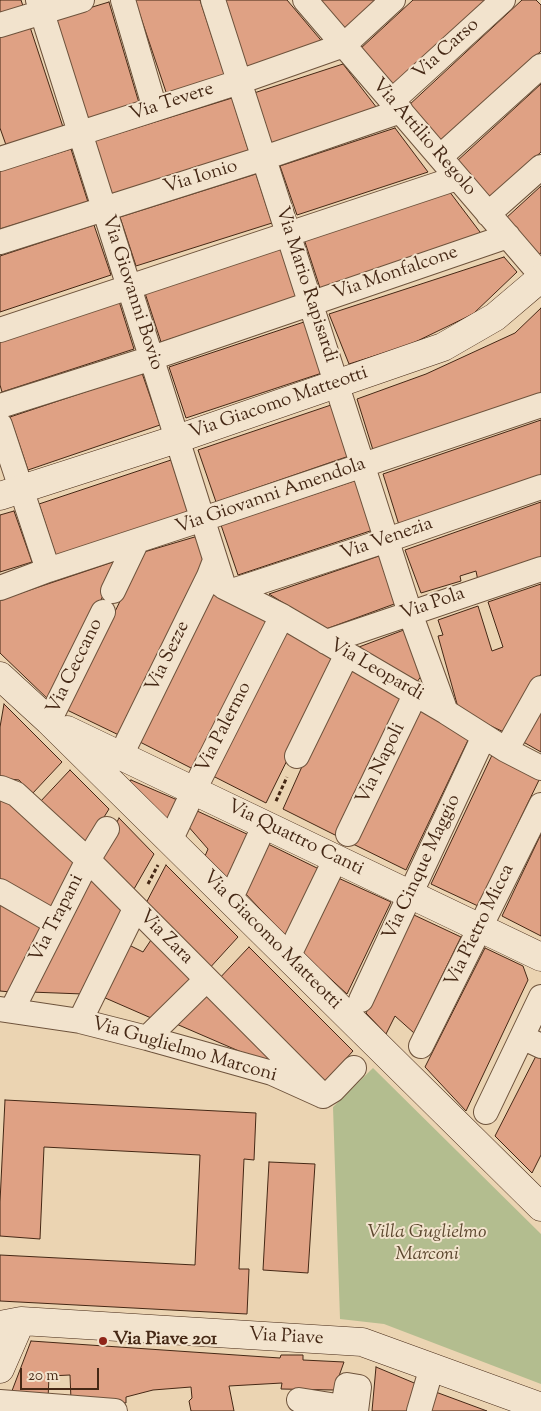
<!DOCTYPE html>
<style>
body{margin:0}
#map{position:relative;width:541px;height:1411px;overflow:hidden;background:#ebd4b2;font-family:"Sorts Mill Goudy",serif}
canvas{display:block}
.scale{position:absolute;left:20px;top:1368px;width:79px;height:22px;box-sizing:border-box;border:2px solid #452815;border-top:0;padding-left:6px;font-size:15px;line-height:18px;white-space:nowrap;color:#452815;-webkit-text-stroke:4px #f2e3cd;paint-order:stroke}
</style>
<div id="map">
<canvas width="541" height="1411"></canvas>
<div class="scale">20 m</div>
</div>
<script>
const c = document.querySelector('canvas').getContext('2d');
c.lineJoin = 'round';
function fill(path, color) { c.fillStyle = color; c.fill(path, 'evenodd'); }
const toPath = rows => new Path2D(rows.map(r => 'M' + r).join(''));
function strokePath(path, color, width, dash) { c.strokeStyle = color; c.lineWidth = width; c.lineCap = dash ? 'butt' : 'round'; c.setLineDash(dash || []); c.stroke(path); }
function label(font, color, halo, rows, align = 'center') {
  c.font = font + ' "Sorts Mill Goudy",serif'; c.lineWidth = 4; c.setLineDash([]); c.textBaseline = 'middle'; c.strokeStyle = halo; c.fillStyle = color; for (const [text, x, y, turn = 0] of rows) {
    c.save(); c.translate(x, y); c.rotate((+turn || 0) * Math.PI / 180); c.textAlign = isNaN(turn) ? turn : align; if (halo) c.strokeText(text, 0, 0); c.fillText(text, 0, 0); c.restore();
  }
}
fill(toPath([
 [373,1068,541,1234,541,1384,384,1324,340,1319,333,1107]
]), '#b3bd8f');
const building = toPath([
 [0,0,21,0,23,6,0,13,0,0],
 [135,0,200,0,225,76,167,95,135,0],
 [224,0,287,0,325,45,245,68,224,0],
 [319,0,378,0,346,29,319,0],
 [413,0,486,0,394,86,360,49,413,0],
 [522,0,536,0,541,5,541,51,442,143,408,106,522,0],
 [109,2,139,103,87,119,56,18,109,2],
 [30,27,63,127,6,145,0,128,0,37,30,27],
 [343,64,377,108,271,143,254,93,343,64],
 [541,84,541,152,490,199,456,162,541,84],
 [232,98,249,152,111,195,94,141,232,98],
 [395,128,428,172,297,215,280,166,395,128],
 [71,149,88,202,0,229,0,171,71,149],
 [256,174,272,223,136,266,120,217,256,174],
 [541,186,541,253,538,255,505,219,541,186],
 [449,191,483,236,321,291,304,239,449,191],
 [94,225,111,275,0,312,0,256,94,225],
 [280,246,297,298,161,342,144,290,280,246],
 [504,257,517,272,473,314,409,345,349,364,329,314,504,257],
 [118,298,134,349,2,392,0,385,0,337,118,298],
 [541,308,541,395,373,450,357,399,426,374,515,333,541,308],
 [304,322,322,373,186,418,169,367,304,322],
 [142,373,160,425,28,470,10,417,142,373],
 [334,404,352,455,216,502,198,450,334,404],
 [541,420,541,475,399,525,383,474,541,420],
 [171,460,188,512,56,556,39,504,171,460],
 [360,479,376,529,238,575,221,525,360,479],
 [541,502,541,561,478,581,476,571,460,576,461,581,421,593,405,550,541,502],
 [14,511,32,562,0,572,0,515,14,511],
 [198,536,208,560,125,738,67,710,144,552,198,536],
 [382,555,397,603,326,629,269,594,382,555],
 [119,560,101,600,51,702,0,653,0,600,119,560],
 [541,584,541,674,506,733,459,711,438,636,443,635,438,620,478,606,492,651,503,647,488,602,541,584],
 [211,593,269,622,195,770,138,741,211,593],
 [409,628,424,672,417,682,359,649,359,647,409,628],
 [283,631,337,659,266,803,211,775,283,631],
 [347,666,405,700,341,838,283,809,347,666],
 [541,703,541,752,518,739,541,703],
 [4,704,62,762,32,794,19,780,0,778,0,727,4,704],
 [418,706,470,736,406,870,353,844,418,706],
 [493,753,540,778,478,906,431,884,493,753],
 [70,770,109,809,85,848,39,803,70,770],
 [131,780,182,802,170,823,128,782,131,780],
 [0,799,12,803,79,863,51,912,0,883,0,799],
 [195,810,249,835,229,879,205,856,208,849,187,825,195,810],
 [119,818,154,854,130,896,97,861,119,818],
 [541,834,541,936,502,916,541,834],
 [268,844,321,870,289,940,244,892,268,844],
 [166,865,238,937,207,971,144,907,166,865],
 [89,875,124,912,83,994,30,992,89,875],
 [336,877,391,902,347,994,297,948,336,877],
 [0,899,44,927,11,992,0,991,0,899],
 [414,915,461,937,414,1033,395,1016,386,1034,366,1013,414,915],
 [151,940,195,981,158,1021,103,997,127,944,143,952,151,940],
 [249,947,353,1051,323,1084,216,982,249,947],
 [485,948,523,966,528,980,466,1111,425,1067,485,948],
 [204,992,274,1057,269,1064,174,1023,204,992],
 [537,1054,541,1056,541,1155,532,1173,495,1136,537,1054],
 [5,1100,256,1113,254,1160,244,1159,239,1269,249,1269,247,1314,0,1301,0,1255,195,1265,200,1155,44,1147,40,1239,0,1236,0,1202,5,1100],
 [269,1162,315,1164,308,1273,263,1270,269,1162],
 [31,1341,280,1358,281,1355,303,1355,303,1360,344,1362,334,1390,281,1389,282,1383,229,1386,234,1411,191,1411,189,1401,192,1398,191,1387,153,1390,126,1397,126,1403,71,1400,70,1375,49,1376,48,1399,10,1396,31,1341],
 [376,1367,419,1385,411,1411,372,1411,376,1367],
 [433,1391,487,1411,427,1411,433,1391]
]);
fill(building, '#dfa184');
strokePath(building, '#452815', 1);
const street = toPath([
 [38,0,224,587],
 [123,0,155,109],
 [213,0,410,613,446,712],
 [305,0,541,275],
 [0,25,82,0],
 [392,101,503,0],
 [440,157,541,66],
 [0,159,239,82,344,45,393,0],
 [488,214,541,167],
 [0,242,264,158,401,111],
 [0,330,457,178],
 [0,406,152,358,508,236],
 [0,425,48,570],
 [211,577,224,587,282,616,347,654,446,712,506,750,541,768],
 [0,588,48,570,203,519,541,405],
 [113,591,137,541],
 [232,591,387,540,541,487],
 [326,642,541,569],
 [49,721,103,612],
 [506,750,541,688],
 [121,755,209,576,214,563],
 [297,756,347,654],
 [1,788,16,794,88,860,323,1096],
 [348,834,415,695],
 [170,841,194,790,282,616],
 [0,891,56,923],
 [230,900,265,824],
 [288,957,336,858],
 [361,1000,484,736],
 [0,1009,80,1021,147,1038,272,1073,323,1096,333,1090,354,1068],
 [12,1010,88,860,107,829],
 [80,1021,135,909],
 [522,1037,541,1046],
 [147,1038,206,980],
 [421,1046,541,805],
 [486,1112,541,997],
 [299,1400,343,1407,347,1385,359,1387,356,1411],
 [0,1402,115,1411],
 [419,1411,432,1367]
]);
const secondary = toPath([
 [0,496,177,439,443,347,495,317,541,278],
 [0,676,49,721,541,1207],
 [67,730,541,957],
 [0,1325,21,1321,362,1342,541,1407],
 [0,1369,21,1321]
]);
strokePath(street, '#6e533c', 26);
strokePath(secondary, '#452815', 29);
strokePath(toPath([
 [276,801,287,777],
 [148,884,158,865]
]), '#452815', 3, [4, 2.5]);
strokePath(street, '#f2e3cd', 24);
strokePath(secondary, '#f2e3cd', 28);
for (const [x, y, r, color] of [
 [103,1341,5,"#8f2418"]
]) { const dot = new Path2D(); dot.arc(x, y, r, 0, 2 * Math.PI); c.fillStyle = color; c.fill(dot); strokePath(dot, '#f2e3cd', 2); }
label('19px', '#452815', '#f2e3cd', [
 ["Via Carso",447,50,-42],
 ["Via Tevere",172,103,-18],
 ["Via Attilio Regolo",423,138,49],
 ["Via Ionio",201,178,-17],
 ["Via Monfalcone",396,274,-19],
 ["Via Mario Rapisardi",305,285,72],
 ["Via Giovanni Bovio",131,293,72],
 ["Via Giacomo Matteotti",279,404,-19],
 ["Via Giovanni Amendola",271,497,-19],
 ["Via Venezia",387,540,-19],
 ["Via Pola",433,605,-19],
 ["Via Sezze",169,657,-64],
 ["Via Ceccano",76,667,-64],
 ["Via Leopardi",376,671,30],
 ["Via Palermo",225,728,-63],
 ["Via Napoli",382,764,-64],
 ["Via Quattro Canti",295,839,26],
 ["Via Cinque Maggio",423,868,-65],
 ["Via Trapani",58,919,-63],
 ["Via Pietro Micca",481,926,-64],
 ["Via Zara",165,938,45],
 ["Via Giacomo Matteotti",271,941,45],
 ["Via Guglielmo Marconi",184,1051,16],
 ["Via Piave",286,1338,3]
]);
label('italic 19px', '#5b462d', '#f2e3cd', [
 ["Villa Guglielmo",427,1234],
 ["Marconi",427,1256]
]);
label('bold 19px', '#452815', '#f2e3cd', [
 ["Via Piave 201",113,1341]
], 'left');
</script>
